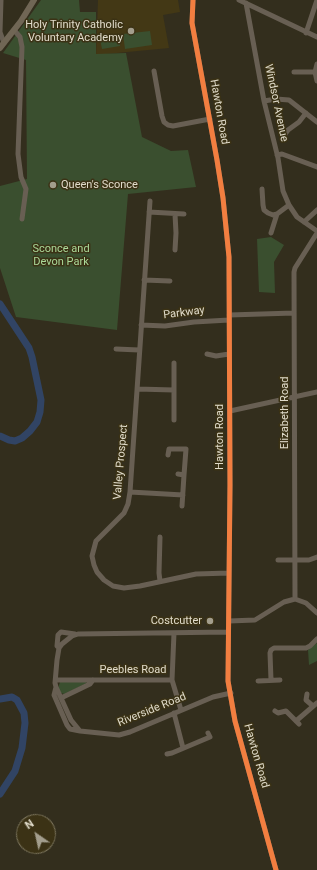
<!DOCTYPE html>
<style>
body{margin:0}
#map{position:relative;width:317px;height:870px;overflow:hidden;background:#332e1d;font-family:Roboto,sans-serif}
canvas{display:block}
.north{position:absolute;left:16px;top:814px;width:40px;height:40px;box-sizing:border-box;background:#3b3215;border:1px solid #7d765d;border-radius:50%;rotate:326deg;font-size:11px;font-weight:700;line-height:16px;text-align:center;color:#e0dbca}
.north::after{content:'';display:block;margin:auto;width:14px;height:18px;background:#a39e8d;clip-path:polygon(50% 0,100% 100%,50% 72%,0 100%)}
</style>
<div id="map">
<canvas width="317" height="870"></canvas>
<div class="north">N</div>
</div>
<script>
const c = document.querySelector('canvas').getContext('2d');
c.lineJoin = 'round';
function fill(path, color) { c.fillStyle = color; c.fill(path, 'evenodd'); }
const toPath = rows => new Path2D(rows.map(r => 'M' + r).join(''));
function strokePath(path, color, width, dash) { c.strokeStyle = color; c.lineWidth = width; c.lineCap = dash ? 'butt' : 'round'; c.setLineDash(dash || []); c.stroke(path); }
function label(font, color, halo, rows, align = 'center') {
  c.font = font + ' Roboto,sans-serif'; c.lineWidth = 3; c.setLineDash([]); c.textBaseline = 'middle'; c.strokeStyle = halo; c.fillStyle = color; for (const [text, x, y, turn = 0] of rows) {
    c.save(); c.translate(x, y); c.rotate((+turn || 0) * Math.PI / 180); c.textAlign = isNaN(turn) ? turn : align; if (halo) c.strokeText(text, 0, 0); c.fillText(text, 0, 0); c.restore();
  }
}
fill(toPath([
 [98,0,178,0,180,12,163,15,169,48,96,55]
]), '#433815');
fill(toPath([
 [41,0,79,0,80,12,96,12,96,54,126,53,142,137,171,151,188,150,196,187,128,194,117,330,16,317,0,268,0,186,27,179,26,60,3,53],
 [115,20,116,28,100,30,98,22],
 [150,31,152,45,125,49,123,34],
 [119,36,120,46,102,49,100,39],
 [271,237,284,245,274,262,275,293,259,292,257,239],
 [317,643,317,661,309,665,308,650],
 [60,682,86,682,87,683,64,694,61,693,58,688]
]), '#3a4f2f');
strokePath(toPath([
 [0,304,29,348,32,357,41,400,40,412,37,422,30,431,22,438,15,441,9,440,0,436],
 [0,699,12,697,17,700,24,713,25,723,22,748,15,771,0,794]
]), '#314464', 7);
strokePath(toPath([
 [1,0,0,32,4,43],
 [193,0,192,23,217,160,223,198,229,257,230,485,228,681,235,721,276,870],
 [239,0,317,37],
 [246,3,264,101,278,158,283,191,289,205,297,217,317,231],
 [14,30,20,37,22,47,18,154,21,177,26,189,22,219],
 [306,33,317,0],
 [317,64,315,72,317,81],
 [154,71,162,116,164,122,168,125,173,126,210,119],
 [294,72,315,72],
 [264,101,276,99,289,100,317,122],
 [283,137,288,130,299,122,306,113],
 [277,155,282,154,317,167],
 [262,189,263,205,264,210,268,213,273,215,277,214,289,205],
 [150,201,130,492,128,504,124,513,96,541,92,556,94,565,97,572,104,580,113,586,124,588,140,586,196,574,229,573],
 [149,212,184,214],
 [304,222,317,210],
 [271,233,277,214],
 [175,250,176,233,175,214],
 [144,280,170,281],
 [229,315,294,313],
 [141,325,165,326,194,322,229,320],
 [116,349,139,350],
 [207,354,216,356,229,354],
 [174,363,174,420],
 [137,389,174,390],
 [230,411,317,392],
 [168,455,169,449,186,449,184,475],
 [178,474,184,475,182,506],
 [130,492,183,495],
 [278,560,309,560,317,557],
 [160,581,159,573,160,537],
 [295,599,294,272,295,268,317,233],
 [229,621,255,620,284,602,295,599,306,603,317,613],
 [228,632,78,634,72,636,62,644,59,648,57,660,55,683,56,687,71,720,80,731,119,735,130,732,213,697,231,693],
 [174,633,172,680,181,710],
 [59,648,57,646,58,635,61,632,75,634],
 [56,680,172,680],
 [271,680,270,653,271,650,274,648,306,648,310,646,317,639],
 [258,681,280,680],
 [56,687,54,695,67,725,70,729,80,731],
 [307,694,306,700,313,706],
 [61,698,90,684,93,680],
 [275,711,278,713,286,711,299,724],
 [174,713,183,748],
 [296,721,317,703],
 [167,754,172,753,210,737,208,733]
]), '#685f53', 5);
strokePath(toPath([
 [0,48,21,21,34,0]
]), '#706655', 6);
strokePath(toPath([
 [193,0,192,23,217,160,223,198,229,257,230,485,228,681,235,721,276,870]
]), '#f27e40', 5);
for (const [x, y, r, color] of [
 [131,31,4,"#a39e8d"],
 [53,185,4,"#a39e8d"],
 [210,621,4,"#a39e8d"]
]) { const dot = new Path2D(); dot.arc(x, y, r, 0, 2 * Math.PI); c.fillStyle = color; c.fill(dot); strokePath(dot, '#3b3215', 1.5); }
label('11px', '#e0dbca', '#3b3215', [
 ["Holy Trinity Catholic",123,25],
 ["Voluntary Academy",123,38],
 ["Queen's Sconce",61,185,"left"],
 ["Costcutter",202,621]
], 'right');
label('11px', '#e0dbca', '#3b3215', [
 ["Windsor Avenue",276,103,78],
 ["Hawton Road",219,112,80],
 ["Parkway",184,313,-7],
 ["Elizabeth Road",285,413,-90],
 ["Hawton Road",220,437,-90],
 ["Valley Prospect",121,462,-85],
 ["Peebles Road",133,670],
 ["Riverside Road",152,710,-22],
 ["Hawton Road",256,756,74]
]);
label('11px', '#aad999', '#3b3215', [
 ["Sconce and",61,249],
 ["Devon Park",61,262]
]);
</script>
